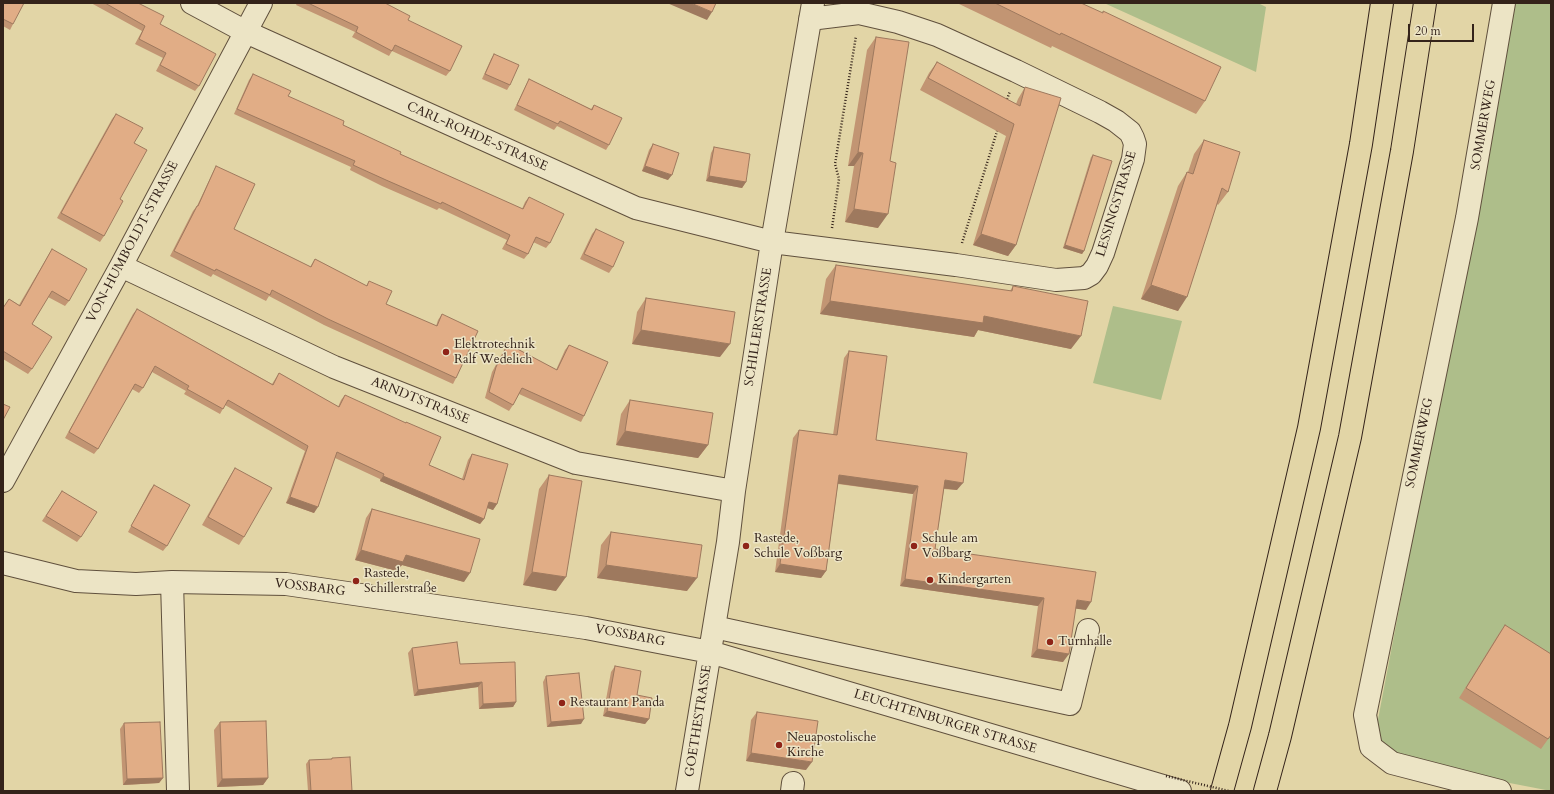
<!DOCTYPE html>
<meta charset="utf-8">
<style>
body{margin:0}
#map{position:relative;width:1554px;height:794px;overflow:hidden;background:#e2d5a6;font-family:Cardo,serif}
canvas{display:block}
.frame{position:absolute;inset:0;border:4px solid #34231a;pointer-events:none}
.scale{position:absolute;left:1408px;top:24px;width:66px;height:18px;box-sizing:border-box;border:2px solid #34231a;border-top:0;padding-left:5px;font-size:12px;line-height:14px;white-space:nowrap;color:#34231a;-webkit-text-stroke:3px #ece4c5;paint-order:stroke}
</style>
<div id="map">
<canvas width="1554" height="794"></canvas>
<div class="frame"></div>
<div class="scale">20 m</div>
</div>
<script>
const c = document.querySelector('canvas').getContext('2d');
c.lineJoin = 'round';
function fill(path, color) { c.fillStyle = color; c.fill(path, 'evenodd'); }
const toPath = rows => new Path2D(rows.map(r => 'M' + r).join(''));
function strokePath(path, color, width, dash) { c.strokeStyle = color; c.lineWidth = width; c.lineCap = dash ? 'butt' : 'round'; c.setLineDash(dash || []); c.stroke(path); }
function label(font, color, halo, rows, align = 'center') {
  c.font = font + ' Cardo,serif'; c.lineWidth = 3; c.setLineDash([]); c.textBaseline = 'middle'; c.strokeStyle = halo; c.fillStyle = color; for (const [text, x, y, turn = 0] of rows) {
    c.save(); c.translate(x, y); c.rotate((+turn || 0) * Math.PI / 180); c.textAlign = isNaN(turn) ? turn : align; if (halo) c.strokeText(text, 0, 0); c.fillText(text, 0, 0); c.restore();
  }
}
fill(toPath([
 [1104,3,1258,3,1266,7,1256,72],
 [1509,3,1551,3,1551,791,1401,762,1386,751,1375,735,1449,348],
 [1113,306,1182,321,1161,400,1093,383]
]), '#aebe8a');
const minor = toPath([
 [192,3,246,32,636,208,772,242,956,265,1056,280,1084,278,1091,274,1097,266,1103,253,1133,159,1135,144,1133,138,1130,132,1116,121,1100,112,1016,71,937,35,898,22,859,13,810,19],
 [121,266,334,367,576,463,734,491],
 [3,481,121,266,261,3],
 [3,563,76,581,136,584,172,582,286,584,586,628,710,652,1180,791],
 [172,582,178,791],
 [714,627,1070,704,1088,630],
 [687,791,728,542,734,491,772,242,813,3],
 [792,791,793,783],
 [1500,791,1392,763,1371,747,1365,715,1467,218,1504,3]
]);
const highway = toPath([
 [1222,791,1240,726,1309,428,1361,144,1382,3],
 [1265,791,1280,736,1350,437,1402,151,1425,3]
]);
strokePath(minor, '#60503d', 24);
strokePath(highway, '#34231a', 24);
strokePath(toPath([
 [1006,102,1010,91],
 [832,228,839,179,835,164,856,36],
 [962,243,998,128]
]), '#34231a', 2.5, [1, 2]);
strokePath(minor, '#ece4c5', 22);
strokePath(highway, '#e2d5a6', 22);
strokePath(toPath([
 [1166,776,1229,791]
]), '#34231a', 2.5, [1, 2]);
fill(toPath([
 [3,3,13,24,10,30,3,26],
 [91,3,138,3,160,24,199,86,195,91,156,71,163,58,135,44,142,31],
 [297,3,385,3,408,20,450,71,446,76,392,51,389,56,352,37,355,32,296,5],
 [957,3,1082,3,1205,101,1196,114,1052,46,1051,48],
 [876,37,878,228,845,222,854,166,848,166,867,50],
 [494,54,510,85,507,90,482,79,491,59],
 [937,62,1016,104,1018,99,1025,87,1016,245,1008,256,973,245,1006,136,920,90,929,73],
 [253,74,288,96,343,125,400,154,522,209,525,202,529,197,550,243,546,248,533,242,528,254,524,259,502,249,507,240,439,208,437,210,382,186,350,170,351,167,234,114,249,80],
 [529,79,591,109,594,105,609,145,606,150,557,126,554,130,514,110,526,85],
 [116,114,134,143,120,199,104,236,100,242,57,218,112,119],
 [1204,140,1228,192,1218,205,1217,204,1178,311,1141,299,1178,186,1187,172,1188,172,1194,154],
 [653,144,668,180,642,171,649,150],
 [714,147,746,182,742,188,706,181,711,153],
 [1093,155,1084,251,1082,254,1063,248,1091,157],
 [216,166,234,229,310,267,315,259,366,286,369,281,386,304,436,326,438,320,442,314,456,378,453,384,324,325,269,296,266,301,213,274,211,277,170,256,193,211,197,206,213,172],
 [596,229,613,267,609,273,580,259,592,234],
 [52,249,69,301,65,306,48,297,32,324,32,369,28,374,3,359,3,308,9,299,19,305,49,254],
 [836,265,1010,291,1013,286,1071,349,978,330,974,337,820,314,826,279],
 [646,298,720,357,632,344,637,312],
 [137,309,272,384,279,373,338,407,341,400,345,395,429,465,462,479,468,460,472,454,497,504,493,510,487,508,484,519,480,524,380,481,380,479,335,458,314,513,286,503,305,451,225,405,220,414,184,394,186,391,152,372,143,388,139,393,132,389,98,449,94,454,65,438,133,314],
 [508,344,556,370,565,350,569,345,584,416,581,422,519,394,513,405,509,411,485,398,492,372,504,350],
 [849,351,876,440,957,490,944,489,935,549,1086,610,1075,608,1063,662,1031,657,1038,606,900,586,913,494,838,484,826,571,821,578,775,572,793,438,799,430,833,435,844,358],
 [630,400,708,445,698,458,616,445,621,414],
 [235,468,244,537,239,545,202,525,230,476],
 [549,475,556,591,523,585,539,489],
 [154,485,167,546,163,551,128,532,150,490],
 [62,491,81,537,77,542,42,521],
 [372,509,464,582,402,565,397,571,355,560,366,518],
 [611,532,687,591,597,578,601,545],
 [1505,625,1551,654,1551,653,1551,735,1541,749,1459,698,1498,635],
 [412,648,460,664,516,702,513,707,479,709,478,687,414,696,408,653],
 [615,666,637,695,649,719,645,724,603,716,611,672],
 [546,676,581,724,547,727,543,682],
 [757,712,806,770,746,761,751,720],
 [220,722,268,778,263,785,217,787,214,730],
 [124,723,163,778,159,783,123,785,120,729],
 [332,758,352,791,308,791,306,764,309,760,331,759]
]), '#c29573');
fill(toPath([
 [667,3,691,3,712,12,707,20],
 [858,152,863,153,854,166,848,166],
 [645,166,672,175,668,180,642,171],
 [709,176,746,182,742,188,706,181],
 [854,209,888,214,878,228,845,222],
 [981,234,1016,245,1008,256,973,245],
 [1065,245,1084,251,1082,254,1063,248],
 [1151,285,1187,297,1178,311,1141,299],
 [830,301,984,316,1081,336,1071,349,978,330,974,337,820,314],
 [641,330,730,344,720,357,632,344],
 [625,431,708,445,698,458,616,445],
 [839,475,918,486,913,494,834,483],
 [383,476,484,519,480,524,380,481],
 [945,480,963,483,957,490,940,488],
 [290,497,318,507,314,513,286,503],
 [489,502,497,504,493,510,485,507],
 [361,550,406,555,470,573,464,582,402,565,397,571,355,560],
 [780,564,826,571,821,578,775,572],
 [606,565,697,578,687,591,597,578],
 [532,572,566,577,556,591,523,585],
 [905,579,1044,598,1038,606,900,586],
 [1077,600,1091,602,1086,610,1071,608],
 [1037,649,1069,654,1063,662,1031,657],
 [482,682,478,687,414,696,418,690],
 [516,702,513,707,479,709,483,704],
 [607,711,649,719,645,724,603,716],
 [584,719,581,724,547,727,551,722],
 [751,753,812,762,806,770,746,761],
 [163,778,159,783,123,785,127,779],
 [268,778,263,785,217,787,222,779]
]), '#9e795e');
const building = toPath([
 [3,3,24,3,13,24,3,19,3,3],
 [105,3,138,3,164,16,160,24,216,54,199,86,160,65,166,53,139,39,145,26,105,3],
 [308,3,385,3,410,16,408,20,462,46,450,71,395,45,392,51,356,32,358,27,308,3],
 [691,3,716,3,712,12,691,3],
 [995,3,1081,3,1103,13,1103,11,1221,67,1205,101,1061,33,1060,35,995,3],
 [876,37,909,42,890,161,896,163,888,214,854,209,863,153,858,152,876,37],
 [494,54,519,65,510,85,485,74,494,54],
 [937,62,1020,106,1025,87,1061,98,1016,245,981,234,1014,124,928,78,937,62],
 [253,74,291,91,288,96,344,121,343,125,401,152,400,154,523,209,529,197,564,214,550,243,536,237,528,254,506,244,510,235,442,202,441,204,386,180,353,165,355,161,237,109,253,74],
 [529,79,592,110,594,105,622,118,609,145,560,121,558,124,517,105,529,79],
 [116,114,143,128,134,143,147,150,120,199,123,201,104,236,61,213,116,114],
 [1204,140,1240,152,1228,192,1222,188,1187,297,1151,285,1187,172,1193,174,1204,140],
 [653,144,679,153,672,175,645,166,653,144],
 [714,147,750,154,746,182,709,176,714,147],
 [1093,155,1112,161,1084,251,1065,245,1093,155],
 [216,166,255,184,234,229,311,267,315,259,367,286,369,281,392,291,386,304,437,326,442,314,478,331,456,378,328,319,272,290,270,295,216,269,215,271,174,251,197,206,198,206,216,166],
 [596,229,624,242,613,267,584,254,596,229],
 [52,249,87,269,69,301,52,291,32,324,52,337,32,369,3,351,3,308,9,299,20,306,52,249],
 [836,265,1012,291,1013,286,1088,301,1081,336,984,316,983,323,830,301,836,265],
 [646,298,735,312,730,344,641,330,646,298],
 [137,309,273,385,279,373,339,407,345,395,406,423,406,422,441,437,429,465,464,480,472,454,508,464,497,504,489,502,484,519,383,476,384,474,337,452,318,507,290,497,308,446,228,400,223,409,187,389,189,386,155,366,143,388,135,384,98,449,69,432,137,309],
 [508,344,557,370,569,345,608,362,584,416,522,388,513,405,489,392,496,367,508,344],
 [849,351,887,356,876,440,967,453,963,483,945,480,935,549,1096,572,1091,602,1077,600,1069,654,1037,649,1044,598,905,579,918,486,839,475,826,571,780,564,799,430,837,435,849,351],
 [630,400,713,413,708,445,625,431,630,400],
 [3,404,10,407,3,420,3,404],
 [235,468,272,488,244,537,208,517,235,468],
 [549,475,582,481,566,577,532,572,549,475],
 [154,485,190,505,167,546,131,526,154,485],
 [62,491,97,512,81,537,46,516,62,491],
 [372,509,480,539,470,573,406,555,403,562,361,550,372,509],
 [611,532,702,545,697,578,606,565,611,532],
 [1505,625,1551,654,1551,735,1548,739,1466,688,1505,625],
 [457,642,460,664,515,662,516,702,483,704,482,682,418,690,412,648,457,642],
 [615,666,641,671,637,695,652,698,649,719,607,711,615,666],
 [579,673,584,719,551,722,546,676,579,673],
 [757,712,818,721,812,762,751,753,757,712],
 [266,721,268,778,222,779,220,722,266,721],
 [160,722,163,778,127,779,124,723,160,722],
 [350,757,352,791,311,791,309,760,332,759,332,758,350,757]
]);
fill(building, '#e1ad86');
strokePath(building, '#9e795e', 1);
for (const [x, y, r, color] of [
 [446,352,4,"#8f2418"],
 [746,546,4,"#8f2418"],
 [914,546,4,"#8f2418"],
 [930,580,4,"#8f2418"],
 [356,581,4,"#8f2418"],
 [1050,642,4,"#8f2418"],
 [562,703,4,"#8f2418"],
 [779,745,4,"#8f2418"]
]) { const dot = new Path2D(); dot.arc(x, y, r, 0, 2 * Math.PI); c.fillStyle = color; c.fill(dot); strokePath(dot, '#ece4c5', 1.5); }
label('13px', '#34231a', '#ece4c5', [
 ["SOMMERWEG",1484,125,-80],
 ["CARL-ROHDE-STRASSE",477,137,24],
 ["LESSINGSTRASSE",1117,204,-73],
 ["VON-HUMBOLDT-STRASSE",133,242,-62],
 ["SCHILLERSTRASSE",759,327,-81],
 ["ARNDTSTRASSE",420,401,22],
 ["SOMMERWEG",1420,443,-78],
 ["VOSSBARG",310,588,7],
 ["VOSSBARG",630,636,11],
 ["GOETHESTRASSE",699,721,-81],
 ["LEUCHTENBURGER STRASSE",945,722,17]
]);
label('13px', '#34231a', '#ece4c5', [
 ["Elektrotechnik",454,345],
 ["Ralf Wedelich",454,360],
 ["Rastede,",754,539],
 ["Schule Voßbarg",754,554],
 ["Schule am",922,539],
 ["Voßbarg",922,554],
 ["Rastede,",364,574],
 ["Schillerstraße",364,589],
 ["Kindergarten",938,580],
 ["Turnhalle",1058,642],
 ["Restaurant Panda",570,703],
 ["Neuapostolische",787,738],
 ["Kirche",787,753]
], 'left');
</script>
